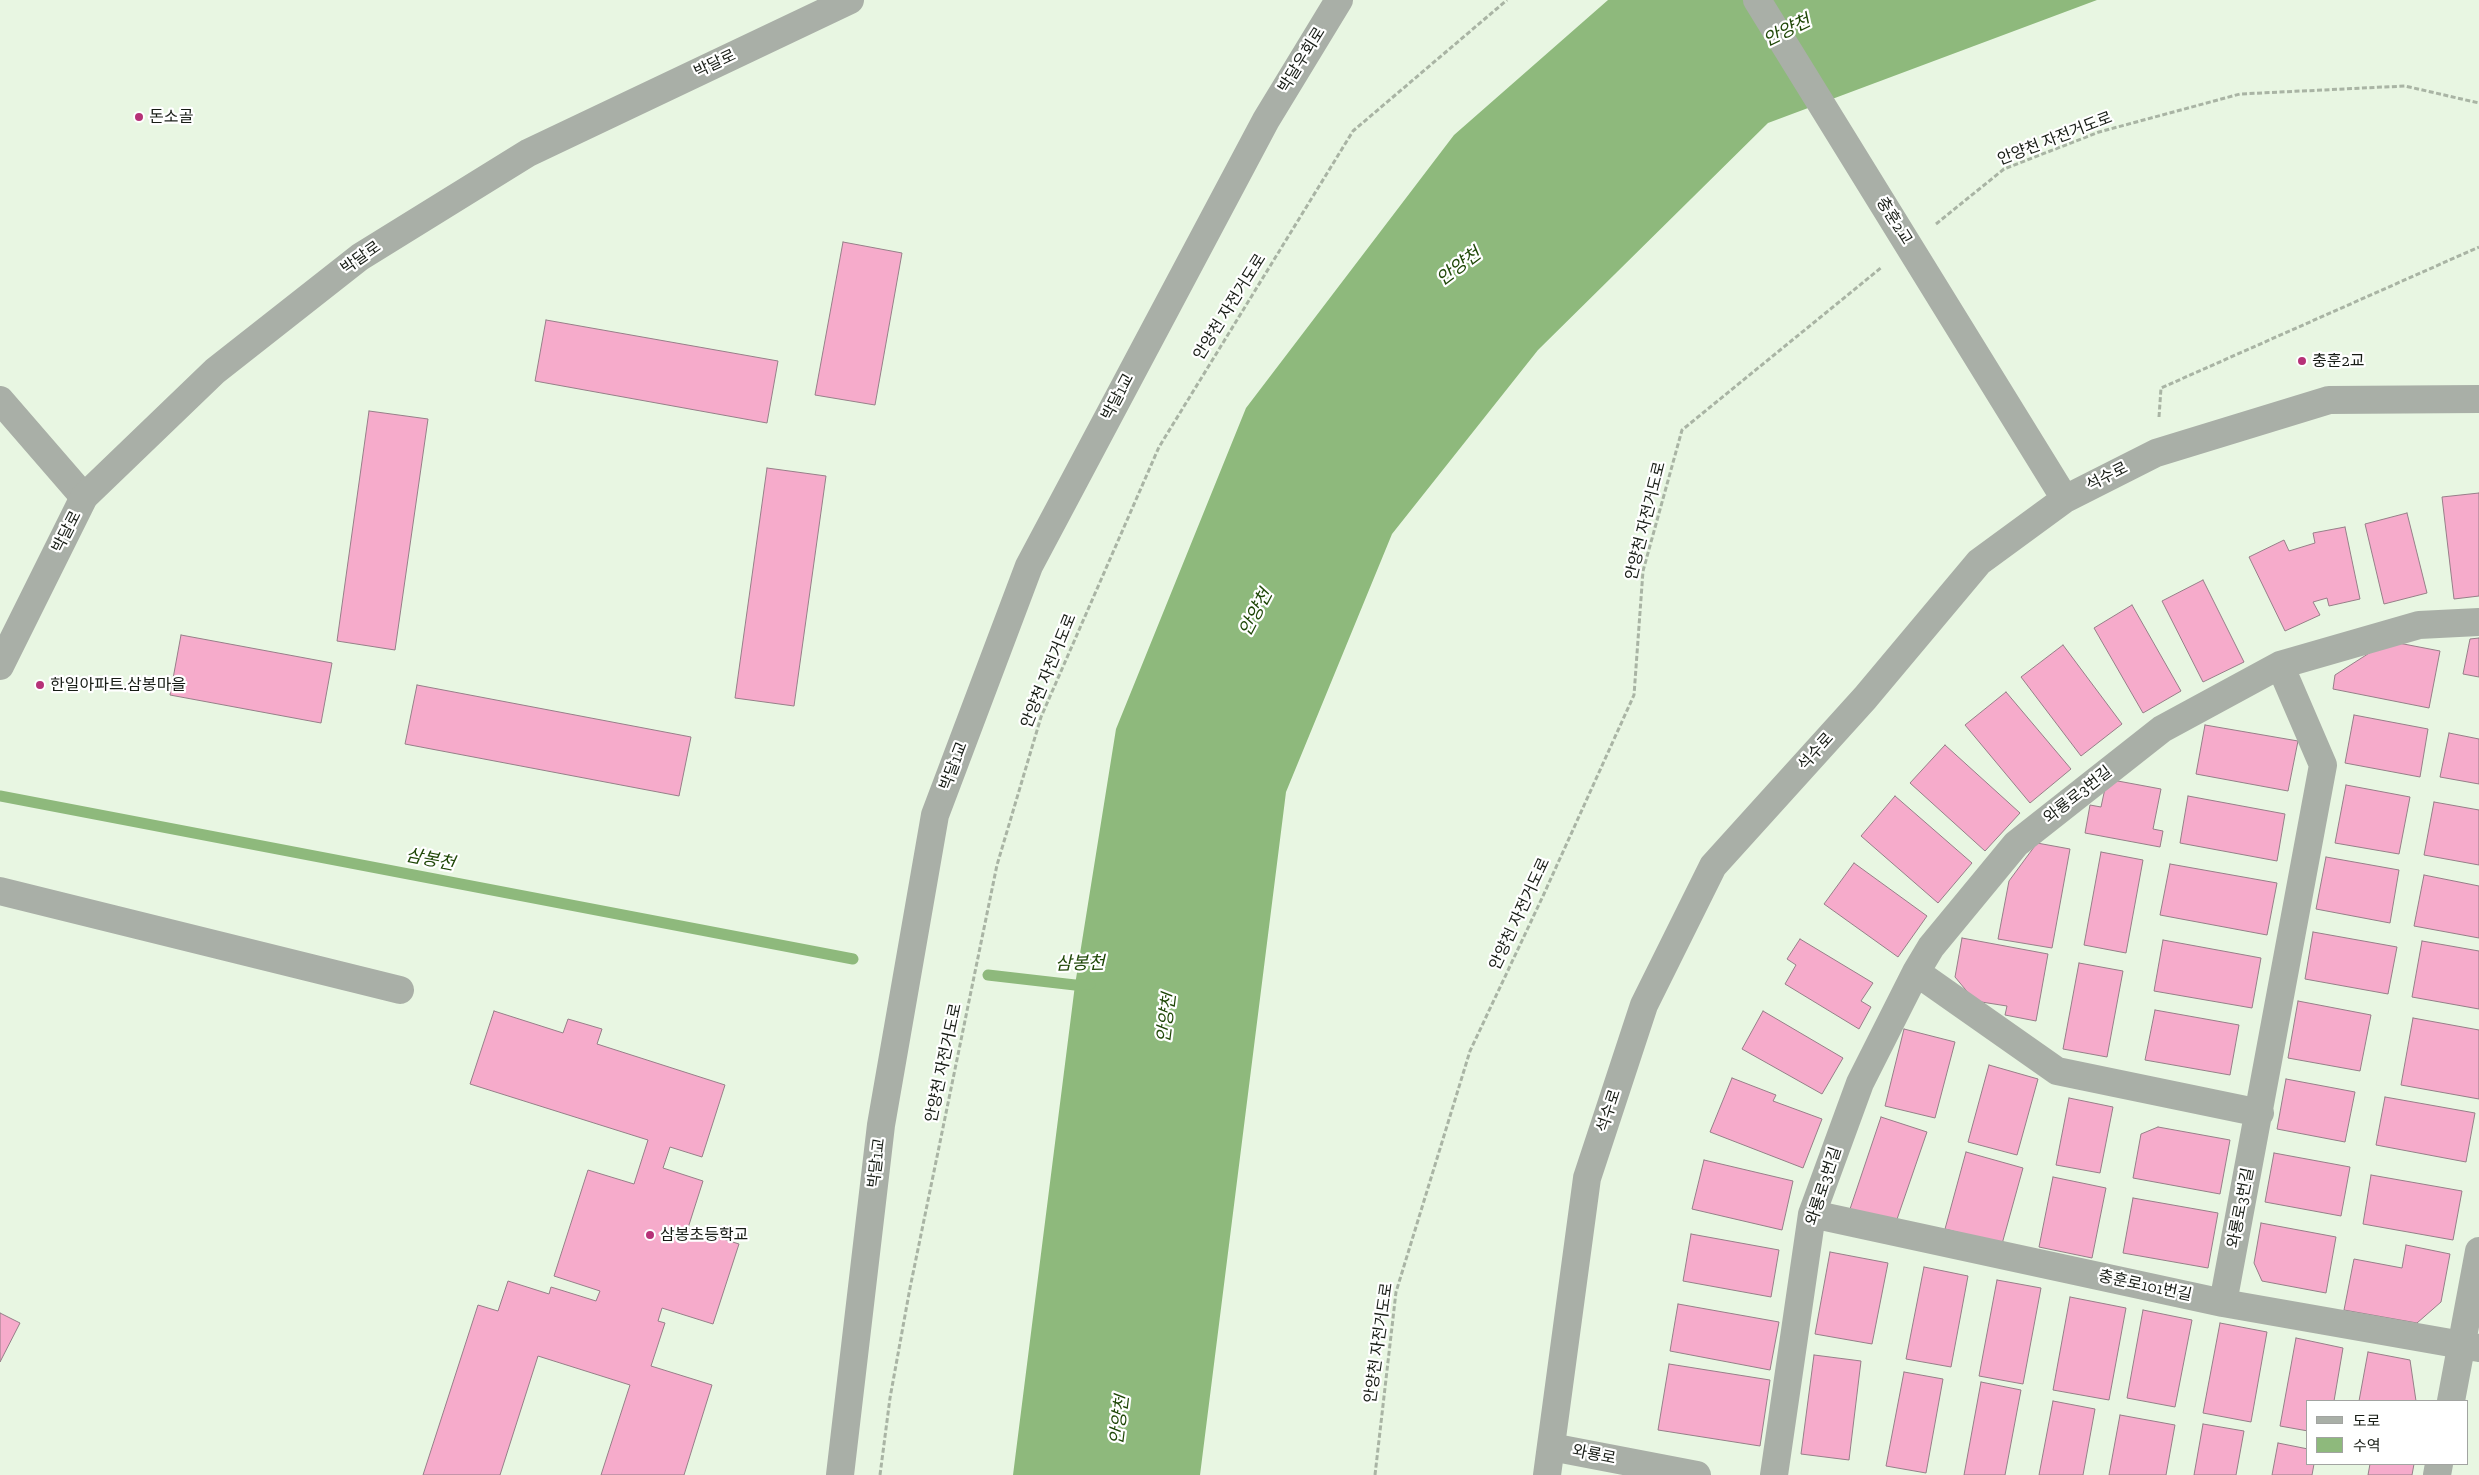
<!DOCTYPE html>
<meta charset="utf-8">
<style>
body{margin:0}
#map{position:relative;width:2479px;height:1475px;overflow:hidden;background:#e8f6e2;font-family:"Zilla Slab","Noto Sans KR",serif}
canvas{display:block}
.legend{position:absolute;left:2306px;top:1400px;width:162px;height:65px;box-sizing:border-box;background:#fff;border:1px solid #a2a4a1;margin:0;padding:6px 9px;list-style:none;font-size:15px;color:#171c15}
.legend li{display:flex;align-items:center;gap:10px;height:25px}
.legend b{width:25px;border:1px solid #a2a4a1}
</style>
<div id="map">
<canvas width="2479" height="1475"></canvas>
<ul class="legend">
<li><b style="height:6px;background:#a9afa7"></b>도로</li>
<li><b style="height:14px;background:#8eb97c"></b>수역</li>
</ul>
</div>
<script>
const c = document.querySelector('canvas').getContext('2d');
c.lineJoin = 'round';
function fill(path, color) { c.fillStyle = color; c.fill(path, 'evenodd'); }
const toPath = rows => new Path2D(rows.map(r => 'M' + r).join(''));
function strokePath(path, color, width, dash) { c.strokeStyle = color; c.lineWidth = width; c.lineCap = dash ? 'butt' : 'round'; c.setLineDash(dash || []); c.stroke(path); }
function label(font, color, halo, rows, align = 'center') {
  c.font = font + ' "Zilla Slab","Noto Sans KR",serif'; c.lineWidth = 4.5; c.setLineDash([]); c.textBaseline = 'middle'; c.strokeStyle = halo; c.fillStyle = color; for (const [text, x, y, turn = 0] of rows) {
    c.save(); c.translate(x, y); c.rotate((+turn || 0) * Math.PI / 180); c.textAlign = isNaN(turn) ? turn : align; if (halo) c.strokeText(text, 0, 0); c.fillText(text, 0, 0); c.restore();
  }
}
fill(toPath([
 [1608,0,2097,0,1768,123,1538,350,1392,534,1286,792,1200,1475,1013,1475,1075,985,1116,729,1246,408,1454,135]
]), '#8eb97c');
strokePath(toPath([
 [0,796,853,959],
 [988,975,1075,985,1090,984]
]), '#8eb97c', 11);
const building = toPath([
 [843,242,902,253,875,405,815,395,843,242],
 [546,320,778,361,767,423,535,381,546,320],
 [369,411,428,419,395,650,337,641,369,411],
 [767,468,826,476,794,706,735,698,767,468],
 [2479,493,2479,596,2454,599,2442,497,2479,493],
 [2407,513,2427,593,2384,604,2365,524,2407,513],
 [2345,527,2360,599,2329,606,2327,598,2313,602,2320,615,2285,631,2249,557,2284,540,2289,551,2315,543,2313,533,2345,527],
 [2203,580,2244,662,2203,682,2162,601,2203,580],
 [2132,605,2181,691,2143,713,2094,628,2132,605],
 [181,635,332,663,321,723,170,695,181,635],
 [2479,638,2479,677,2463,674,2470,639,2479,638],
 [2388,641,2440,651,2429,708,2333,689,2335,675,2388,641],
 [2063,645,2122,724,2081,756,2021,677,2063,645],
 [417,685,691,737,679,796,405,744,417,685],
 [2006,692,2071,769,2030,803,1965,725,2006,692],
 [2354,715,2428,729,2420,777,2345,763,2354,715],
 [2205,725,2298,741,2288,791,2196,774,2205,725],
 [2449,733,2479,739,2479,784,2440,777,2449,733],
 [1945,745,2020,813,1985,851,1910,783,1945,745],
 [2107,779,2161,789,2153,829,2163,831,2160,847,2085,833,2090,805,2101,807,2107,779],
 [2346,785,2410,797,2399,854,2335,843,2346,785],
 [1895,796,1972,863,1938,903,1861,836,1895,796],
 [2188,796,2285,814,2277,861,2180,843,2188,796],
 [2434,802,2479,810,2479,865,2424,855,2434,802],
 [2037,843,2070,849,2052,948,1998,939,2009,881,2037,843],
 [2101,852,2143,860,2126,953,2084,945,2101,852],
 [2326,857,2399,870,2390,923,2316,909,2326,857],
 [1854,863,1927,916,1898,957,1824,904,1854,863],
 [2170,864,2277,883,2267,935,2160,915,2170,864],
 [2424,875,2479,886,2479,938,2414,926,2424,875],
 [2313,932,2397,947,2388,994,2305,979,2313,932],
 [1962,938,2048,954,2036,1021,2005,1015,2007,1006,1975,1001,1955,977,1962,938],
 [1800,939,1873,983,1861,1001,1871,1007,1859,1029,1785,984,1796,965,1787,959,1800,939],
 [2163,940,2261,958,2252,1008,2154,991,2163,940],
 [2422,941,2479,951,2479,1009,2412,997,2422,941],
 [2079,963,2123,971,2107,1057,2063,1049,2079,963],
 [2298,1001,2371,1015,2360,1071,2288,1058,2298,1001],
 [2155,1010,2239,1025,2230,1075,2145,1060,2155,1010],
 [494,1011,563,1033,568,1019,602,1029,597,1044,725,1085,702,1157,670,1147,663,1168,703,1181,688,1228,739,1244,713,1324,662,1308,658,1321,665,1323,651,1366,712,1385,684,1475,601,1475,630,1385,538,1356,500,1475,423,1475,478,1305,498,1311,508,1281,549,1294,551,1287,596,1301,600,1291,554,1276,588,1170,634,1184,648,1140,470,1084,494,1011],
 [1763,1011,1843,1058,1822,1094,1742,1049,1763,1011],
 [2413,1018,2479,1030,2479,1099,2401,1085,2413,1018],
 [1904,1029,1955,1042,1935,1118,1885,1106,1904,1029],
 [1989,1065,2038,1079,2017,1155,1968,1142,1989,1065],
 [1732,1078,1776,1095,1773,1101,1822,1119,1803,1168,1710,1132,1732,1078],
 [2286,1079,2355,1092,2345,1142,2277,1129,2286,1079],
 [2385,1097,2475,1113,2466,1162,2376,1145,2385,1097],
 [2069,1098,2113,1107,2100,1173,2056,1165,2069,1098],
 [1881,1117,1927,1132,1895,1225,1850,1209,1881,1117],
 [2158,1127,2230,1140,2220,1194,2133,1178,2141,1134,2158,1127],
 [1966,1152,2023,1168,2002,1244,1945,1229,1966,1152],
 [2274,1153,2350,1167,2341,1216,2265,1202,2274,1153],
 [1704,1160,1793,1181,1782,1230,1692,1209,1704,1160],
 [2371,1175,2462,1191,2453,1240,2363,1224,2371,1175],
 [2053,1177,2106,1188,2092,1258,2039,1247,2053,1177],
 [2133,1198,2218,1213,2208,1268,2123,1253,2133,1198],
 [2261,1223,2336,1237,2326,1293,2262,1281,2254,1263,2261,1223],
 [1691,1234,1779,1250,1771,1297,1683,1281,1691,1234],
 [2406,1245,2450,1254,2441,1302,2417,1323,2344,1310,2354,1259,2402,1268,2406,1245],
 [1830,1252,1888,1263,1872,1344,1815,1334,1830,1252],
 [1924,1267,1968,1276,1951,1367,1906,1359,1924,1267],
 [1997,1280,2041,1288,2023,1384,1979,1376,1997,1280],
 [2070,1297,2126,1308,2109,1400,2053,1390,2070,1297],
 [1678,1304,1779,1322,1770,1370,1670,1351,1678,1304],
 [2143,1310,2192,1320,2175,1407,2127,1398,2143,1310],
 [0,1313,20,1323,0,1362,0,1313],
 [2220,1323,2267,1332,2251,1422,2203,1413,2220,1323],
 [2296,1338,2343,1348,2334,1401,2308,1401,2308,1431,2280,1426,2296,1338],
 [2368,1352,2410,1360,2416,1401,2359,1401,2368,1352],
 [1814,1355,1861,1361,1849,1460,1801,1454,1814,1355],
 [1669,1364,1770,1380,1760,1446,1658,1430,1669,1364],
 [1904,1372,1943,1379,1926,1473,1886,1466,1904,1372],
 [1981,1382,2021,1390,2005,1475,1964,1475,1981,1382],
 [2053,1401,2095,1409,2083,1475,2039,1475,2053,1401],
 [2120,1415,2175,1425,2166,1475,2109,1475,2120,1415],
 [2203,1424,2244,1431,2236,1475,2194,1475,2203,1424],
 [2278,1443,2308,1449,2308,1464,2314,1464,2312,1475,2272,1475,2278,1443],
 [2370,1464,2414,1464,2412,1475,2368,1475,2370,1464]
]);
fill(building, '#f6abcb');
strokePath(building, '#967f88', 1);
strokePath(toPath([
 [1936,224,2004,169,2099,132,2240,94,2405,86,2479,103],
 [2159,417,2161,388,2479,247],
 [880,1475,890,1398,910,1288,997,865,1041,717,1159,447,1353,131,1507,0],
 [1375,1475,1396,1292,1470,1051,1543,896,1634,695,1643,571,1682,430,1882,267]
]), '#a9b4a4', 3, [5, 2.5]);
strokePath(toPath([
 [0,400,84,497],
 [0,891,400,990],
 [1916,972,2057,1071,2260,1113],
 [1812,1214,2223,1303,2479,1348],
 [2223,1303,2323,765,2280,665],
 [2451,1401,2479,1251],
 [1774,1475,1812,1214,1860,1083,1916,972,1931,947,2016,844,2162,729,2280,665,2419,625,2479,622],
 [2437,1475,2439,1464]
]), '#a9afa7', 28);
strokePath(toPath([
 [1757,0,2065,499],
 [0,666,84,497,215,371,360,257,528,153,850,0],
 [1551,1447,1697,1475],
 [840,1475,881,1125,935,815,1029,566,1266,120,1339,0],
 [1547,1475,1587,1178,1644,1005,1713,866,1865,698,1979,562,2065,499,2156,453,2329,400,2479,399]
]), '#a9afa7', 28);
for (const [x, y, r, color] of [
 [139,117,5,"#b63177"],
 [2302,361,5,"#b63177"],
 [40,685,5,"#b63177"],
 [650,1235,5,"#b63177"]
]) { const dot = new Path2D(); dot.arc(x, y, r, 0, 2 * Math.PI); c.fillStyle = color; c.fill(dot); strokePath(dot, '#fff', 2); }
label('16px', '#171c15', '#fff', [
 ["박달우회로",1302,60,-58],
 ["박달로",715,64,-25],
 ["안양천 자전거도로",2055,139,-21],
 ["충훈2교",1894,221,58],
 ["박달로",361,258,-35],
 ["안양천 자전거도로",1230,307,-58],
 ["박달1교",1118,397,-62],
 ["석수로",2107,477,-27],
 ["안양천 자전거도로",1646,521,-76],
 ["박달로",67,532,-63],
 ["안양천 자전거도로",1049,671,-68],
 ["석수로",1816,752,-48],
 ["박달1교",954,766,-69],
 ["와룡로3번길",2078,795,-38],
 ["안양천 자전거도로",1520,914,-65],
 ["안양천 자전거도로",944,1063,-78],
 ["석수로",1609,1111,-72],
 ["박달1교",877,1163,-83],
 ["와룡로3번길",1824,1186,-72],
 ["와룡로3번길",2241,1208,-79],
 ["충훈로101번길",2145,1286,12],
 ["안양천 자전거도로",1379,1343,-82],
 ["와룡로",1594,1455,11]
]);
label('16px', '#171c15', '#fff', [
 ["돈소골",149,117],
 ["충훈2교",2312,361],
 ["한일아파트.삼봉마을",50,685],
 ["삼봉초등학교",660,1235]
], 'left');
label('italic 18px', '#1f4707', '#fff', [
 ["안양천",1787,31,-26],
 ["안양천",1459,267,-37],
 ["안양천",1256,613,-62],
 ["삼봉천",430,860,11],
 ["삼봉천",1080,964,-1],
 ["안양천",1167,1018,-83],
 ["안양천",1120,1420,-83]
]);
</script>
